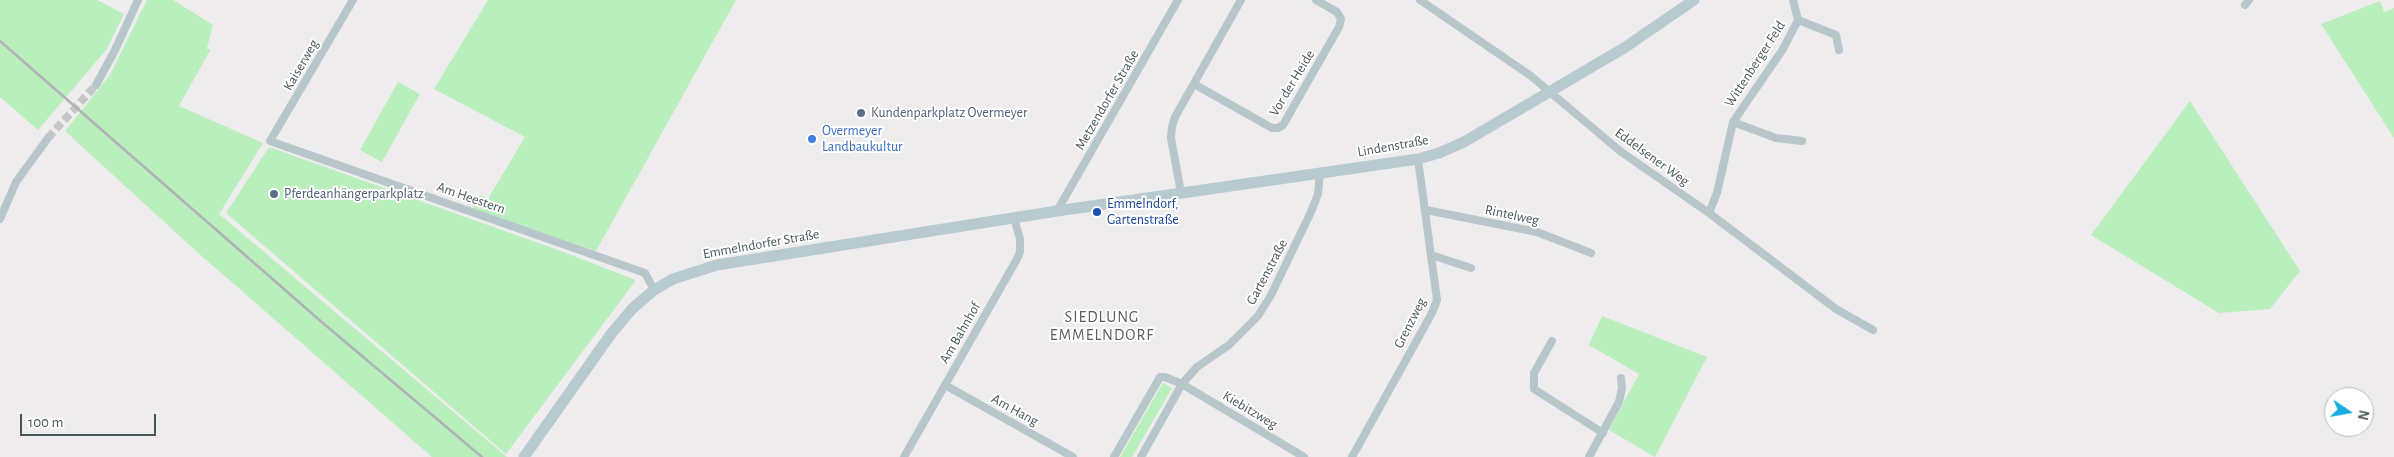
<!DOCTYPE html>
<meta charset="utf-8">
<style>
body{margin:0}
#map{position:relative;width:2394px;height:457px;overflow:hidden;background:#efeced;font-family:"Alegreya Sans",sans-serif}
canvas{display:block}
.north{position:absolute;left:2324px;top:387px;width:50px;height:50px;box-sizing:border-box;background:#fff;border:1px solid #b5bbbd;border-radius:50%;rotate:102deg;font-size:14px;font-weight:700;line-height:20px;text-align:center;color:#45565a}
.north::after{content:'';display:block;margin:auto;width:18px;height:22px;background:#17abdf;clip-path:polygon(50% 0,100% 100%,50% 72%,0 100%)}
.scale{position:absolute;left:20px;top:414px;width:136px;height:22px;box-sizing:border-box;border:2px solid #45565a;border-top:0;padding-left:6px;font-size:15px;line-height:18px;white-space:nowrap;color:#45565a;-webkit-text-stroke:4px #fff;paint-order:stroke}
</style>
<div id="map">
<canvas width="2394" height="457"></canvas>
<div class="north">N</div>
<div class="scale">100 m</div>
</div>
<script>
const c = document.querySelector('canvas').getContext('2d');
c.lineJoin = 'round';
function fill(path, color) { c.fillStyle = color; c.fill(path, 'evenodd'); }
const toPath = rows => new Path2D(rows.map(r => 'M' + r).join(''));
function strokePath(path, color, width, dash) { c.strokeStyle = color; c.lineWidth = width; c.lineCap = dash ? 'butt' : 'round'; c.setLineDash(dash || []); c.stroke(path); }
function label(font, color, halo, rows, align = 'center') {
  c.font = font + ' "Alegreya Sans",sans-serif'; c.lineWidth = 4; c.setLineDash([]); c.textBaseline = 'middle'; c.strokeStyle = halo; c.fillStyle = color; for (const [text, x, y, turn = 0] of rows) {
    c.save(); c.translate(x, y); c.rotate((+turn || 0) * Math.PI / 180); c.textAlign = isNaN(turn) ? turn : align; if (halo) c.strokeText(text, 0, 0); c.fillText(text, 0, 0); c.restore();
  }
}
fill(toPath([
 [0,0,97,0,124,14,107,49,38,130,0,97],
 [147,0,173,0,213,25,207,48,210,50,179,106,263,143,219,214,507,457,432,457,196,251,65,131,110,75],
 [488,0,736,0,596,251,478,212,473,208,480,195,488,199,525,137,434,89],
 [2380,1,2384,12,2394,8,2394,138,2321,24],
 [398,82,420,94,382,162,360,150],
 [2190,101,2300,271,2270,309,2219,313,2091,235],
 [269,147,558,250,636,280,506,454,226,213],
 [1602,316,1707,357,1655,457,1609,430,1639,374,1589,345],
 [1163,383,1172,388,1132,457,1120,457]
]), '#b9eebd');
strokePath(toPath([
 [48,138,96,85]
]), '#c4c6c8', 8, [8, 4]);
strokePath(toPath([
 [353,0,270,141,645,273,654,290],
 [1420,0,1531,76,1620,151,1709,213,1836,309,1873,330],
 [2245,5,2249,0],
 [1798,20,1836,35,1839,50],
 [1194,84,1272,128,1278,128,1283,125,1339,27,1341,19,1337,12,1316,0],
 [96,85,115,50,138,0],
 [1733,122,1776,138,1802,141],
 [1181,193,1171,138,1172,127,1175,117,1241,0],
 [1426,210,1537,232,1591,253],
 [1057,211,1178,0],
 [1709,213,1717,193,1733,122,1783,49,1798,20,1793,0],
 [0,219,16,182,48,138],
 [1431,255,1471,268],
 [1552,341,1534,373,1534,389,1603,433],
 [945,385,1073,457],
 [904,457,1017,259,1020,252,1020,239,1014,218],
 [1114,457,1160,377,1165,377,1182,384,1304,457],
 [1141,457,1182,384,1197,367,1229,345,1258,316,1271,295,1311,212,1318,194,1320,172],
 [1352,457,1432,313,1437,300,1418,159],
 [1589,457,1619,402,1622,388,1621,378]
]), '#b7c6ca', 8);
strokePath(toPath([
 [524,457,611,334,632,309,654,290,673,279,717,265,1057,211,1418,159,1439,153,1464,142,1624,48,1694,0]
]), '#b7cacf', 11);
strokePath(toPath([
 [0,41,324,324,482,457]
]), '#aeb4b7', 2.5);
for (const [x, y, r, color] of [
 [861,113,5,"#5c6f8a"],
 [812,139,5,"#3f7fe0"],
 [274,194,5,"#5c6f8a"],
 [1097,212,5,"#1a4fb4"]
]) { const dot = new Path2D(); dot.arc(x, y, r, 0, 2 * Math.PI); c.fillStyle = color; c.fill(dot); strokePath(dot, '#fff', 2); }
label('14px', '#45565a', '#fff', [
 ["Wittenberger Feld",1755,64,-57],
 ["Kaiserweg",301,65,-60],
 ["Vor der Heide",1292,83,-59],
 ["Metzendorfer Straße",1107,100,-60],
 ["Lindenstraße",1393,146,-10],
 ["Eddelsener Weg",1652,157,36],
 ["Am Heestern",471,198,19],
 ["Rintelweg",1512,215,12],
 ["Emmelndorfer Straße",761,244,-10],
 ["Gartenstraße",1267,272,-62],
 ["Grenzweg",1410,323,-63],
 ["Am Bahnhof",960,333,-60],
 ["Am Hang",1015,410,29],
 ["Kiebitzweg",1250,410,31]
]);
label('14px', '#4e5e75', '#fff', [
 ["Kundenparkplatz Overmeyer",871,113],
 ["Pferdeanhängerparkplatz",284,194]
], 'left');
label('14px', '#366cbe', '#fff', [
 ["Overmeyer",822,131],
 ["Landbaukultur",822,147]
], 'left');
label('14px', '#164399', '#fff', [
 ["Emmelndorf,",1107,204],
 ["Gartenstraße",1107,220]
], 'left');
c.letterSpacing = '1px';
label('16px', '#595f61', '#fff', [
 ["SIEDLUNG",1102,317],
 ["EMMELNDORF",1102,335]
]);
c.letterSpacing = '0px';
</script>
